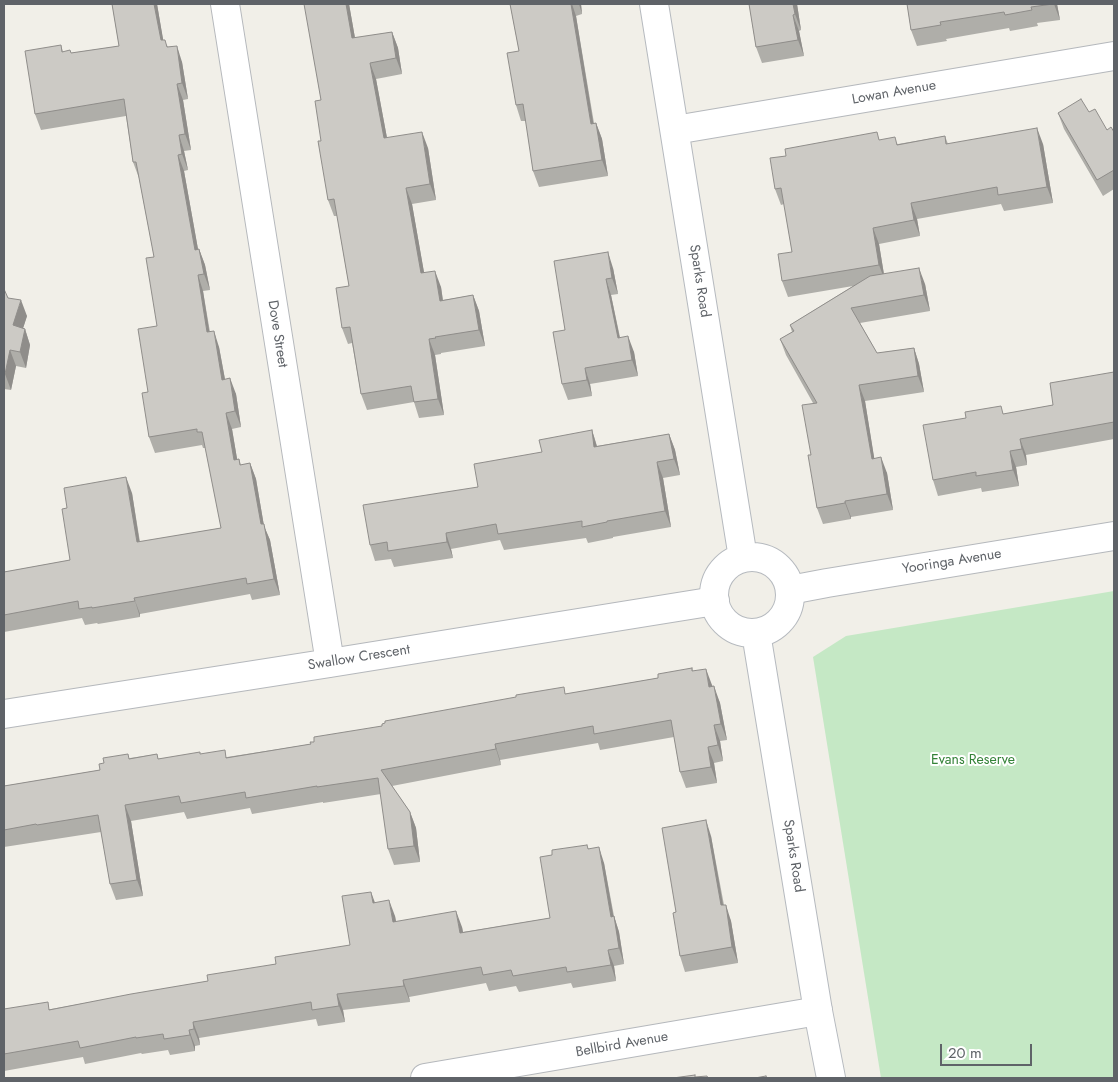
<!DOCTYPE html>
<style>
body{margin:0}
#map{position:relative;width:1118px;height:1082px;overflow:hidden;background:#f1efe8;font-family:Jost,sans-serif}
canvas{display:block}
.frame{position:absolute;inset:0;border:5px solid #5f6368;pointer-events:none}
.scale{position:absolute;left:940px;top:1044px;width:92px;height:22px;box-sizing:border-box;border:2px solid #5f6368;border-top:0;padding-left:6px;font-size:15px;line-height:18px;white-space:nowrap;color:#5f6368;-webkit-text-stroke:4px #fff;paint-order:stroke}
</style>
<div id="map">
<canvas width="1118" height="1082"></canvas>
<div class="frame"></div>
<div class="scale">20 m</div>
</div>
<script>
const c = document.querySelector('canvas').getContext('2d');
c.lineJoin = 'round';
function fill(path, color) { c.fillStyle = color; c.fill(path, 'evenodd'); }
const toPath = rows => new Path2D(rows.map(r => 'M' + r).join(''));
function strokePath(path, color, width, dash) { c.strokeStyle = color; c.lineWidth = width; c.lineCap = dash ? 'butt' : 'round'; c.setLineDash(dash || []); c.stroke(path); }
function label(font, color, halo, rows, align = 'center') {
  c.font = font + ' Jost,sans-serif'; c.lineWidth = 4; c.setLineDash([]); c.textBaseline = 'middle'; c.strokeStyle = halo; c.fillStyle = color; for (const [text, x, y, turn = 0] of rows) {
    c.save(); c.translate(x, y); c.rotate((+turn || 0) * Math.PI / 180); c.textAlign = isNaN(turn) ? turn : align; if (halo) c.strokeText(text, 0, 0); c.fillText(text, 0, 0); c.restore();
  }
}
fill(toPath([
 [1114,591,1114,1078,881,1078,813,657,846,636]
]), '#c5e8c5');
const street = toPath([
 [225,4,330,663],
 [675,130,1114,56],
 [790,590,827,583,1114,536],
 [4,714,330,663,715,601],
 [425,1078,818,1011]
]);
const secondary = toPath([
 [654,4,743,558],
 '714 595a38 38 0 1 1 76 0a38 38 0 1 1-76 0Z',
 [756,633,818,1011,831,1078]
]);
strokePath(street, '#b5b8bc', 30);
strokePath(secondary, '#b6babf', 30);
strokePath(street, '#fff', 28);
strokePath(secondary, '#fff', 28);
fill(toPath([
 [112,4,157,4,163,40,168,47,182,62,188,99,183,100,191,150,184,151,188,170,184,171,198,249,199,249,205,265,210,290,203,291,210,332,219,347,225,379,236,394,241,427,232,429,237,459,239,459,241,465,250,463,256,479,264,526,270,540,280,595,252,600,250,594,140,614,140,617,98,624,97,623,85,625,82,618,4,632,4,572,70,560,132,493,140,542,221,528,206,448,203,448,202,445,155,453,149,437,148,392,157,326,154,257,139,178,133,162,126,116,41,130,35,114,61,45,63,52,71,53,119,46],
 [301,4,349,4,355,38,392,32,398,48,402,74,376,79,387,138,428,148,436,200,412,204,424,273,441,287,443,300,473,295,479,311,485,346,441,353,441,354,435,355,444,415,419,418,414,402,367,410,361,394,352,343,348,344,342,328,349,286,337,216,334,216,328,200,321,141,321,100,305,5,302,5],
 [510,4,581,4,582,14,576,16,579,34,594,123,596,123,602,139,608,176,539,187,533,171,526,121,521,121,516,105,519,51],
 [749,4,797,4,801,30,799,31,804,56,762,63,756,47],
 [907,4,1057,4,1060,20,1037,23,1038,26,1010,31,1009,28,946,39,947,41,917,46,911,30],
 [1089,112,1107,130,1114,132,1114,189,1103,196,1064,129,1058,113],
 [945,136,948,144,1043,144,1053,203,1004,211,1001,204,917,219,920,236,879,244,884,274,925,284,930,311,860,323,877,353,914,348,919,364,924,392,865,401,874,458,887,473,893,510,851,517,851,519,823,524,817,508,811,455,813,403,786,355,780,339,792,332,790,325,853,286,788,297,782,281,792,252,784,204,781,205,775,189,880,140,898,144],
 [613,268,618,294,611,295,620,337,634,352,638,376,590,384,592,396,568,400,562,384,565,330],
 [4,289,8,298,27,316,23,328,25,329,30,345,26,368,16,366,11,390,4,389],
 [1114,372,1114,439,1026,455,1027,465,1016,467,1019,486,982,492,981,488,938,496,933,480,966,418,1004,414,1053,405],
 [592,430,597,446,669,434,675,450,680,475,663,478,671,527,613,537,613,538,588,543,586,538,504,550,500,540,451,549,453,558,394,567,391,559,375,561,370,545,542,452],
 [692,668,693,671,712,685,720,703,727,740,720,741,723,761,714,763,717,783,686,788,680,772,674,737,600,750,598,743,500,760,501,765,392,786,410,812,416,828,420,862,394,865,388,849,381,794,323,803,323,802,252,814,250,808,187,819,184,812,131,821,143,896,116,900,110,884,101,832,4,847,4,786,100,770,130,758,157,754,158,759,201,754,227,757,311,744,314,742,382,726,658,678],
 [711,836,724,905,731,921,738,963,685,972,680,956,676,912],
 [588,848,604,863,614,916,619,932,624,964,614,966,616,981,573,988,571,983,519,992,516,986,489,991,486,983,409,997,410,1002,343,1010,345,1022,318,1026,316,1019,199,1038,200,1045,195,1046,195,1051,170,1055,168,1050,142,1054,141,1053,85,1064,83,1057,4,1071,4,1009,51,1009,208,981,350,945,375,903,395,916,396,922,462,927,463,932,550,918]
]), '#afaea9');
fill(toPath([
 [154,4,157,4,166,56,161,40],
 [346,4,349,4,358,55,352,38],
 [571,4,572,4,576,16,596,140,591,124],
 [579,4,581,4,582,14],
 [793,4,797,4,801,30,795,14],
 [1054,4,1057,4,1060,20],
 [793,15,799,31,804,56,798,40],
 [392,32,398,48,402,74,396,58],
 [177,46,182,62,188,99,182,83],
 [370,63,376,79,390,154,384,138],
 [177,84,183,100,191,150,185,134],
 [596,123,602,139,608,176,602,160],
 [1037,128,1043,144,1053,203,1047,187],
 [422,132,428,148,436,200,430,184],
 [179,135,184,151,188,170,182,154],
 [178,155,184,171,201,266,195,250],
 [406,188,412,204,427,289,421,273],
 [911,203,917,219,920,236,914,220],
 [873,228,879,244,885,281,879,265],
 [199,249,205,265,210,290,204,274],
 [608,252,613,268,618,294,612,278],
 [919,268,925,284,930,311,924,295],
 [435,271,441,287,445,317,440,301],
 [198,275,203,291,212,349,207,332],
 [606,279,611,295,623,354,618,338],
 [473,295,479,311,485,346,479,330],
 [21,300,27,316,19,341,13,325],
 [25,329,30,345,26,368,20,352],
 [214,331,219,347,228,396,222,380],
 [628,336,634,352,638,376,632,360],
 [429,339,435,355,444,415,438,399],
 [914,348,919,364,924,392,918,376],
 [10,350,16,366,11,390,5,374],
 [585,368,590,384,592,396,587,380],
 [230,378,236,394,241,427,235,411],
 [859,385,865,401,877,475,872,459],
 [226,413,232,429,240,476,234,460],
 [592,430,597,447,594,447],
 [669,434,675,450,680,475,674,459],
 [1020,439,1026,455,1027,465,1022,449],
 [1010,451,1016,467,1019,486,1013,470],
 [881,457,887,473,893,510,887,494],
 [657,462,663,478,671,527,665,511],
 [250,463,256,479,264,526,270,540,280,595,274,579,261,524],
 [126,477,132,493,142,558,137,542],
 [845,501,851,517,851,519,845,503],
 [446,533,451,549,453,558,447,542],
 [134,598,140,614,140,617,135,601],
 [706,669,712,685,715,703,709,687],
 [714,686,720,703,727,740,721,724],
 [714,725,720,741,723,761,718,745],
 [495,744,500,760,501,765,496,749],
 [708,747,714,763,717,783,711,767],
 [125,805,131,821,143,896,137,880],
 [410,812,416,828,420,862,414,846],
 [706,820,711,836,726,922,721,905],
 [599,847,604,863,614,920,614,916,619,932,624,964,619,948,611,917],
 [371,892,377,908,373,903],
 [389,900,395,916,399,938,393,922],
 [726,905,731,921,738,963,732,947],
 [456,911,462,927,466,949,460,933],
 [608,950,614,966,616,981,611,965],
 [403,980,409,997,410,1002,404,986],
 [337,994,343,1010,345,1022,339,1006],
 [193,1022,199,1038,200,1045,194,1029],
 [189,1030,195,1046,195,1051,190,1035]
]), '#8f8d8a');
const building = toPath([
 [112,4,154,4,161,40,165,40,167,47,177,46,182,83,177,84,185,134,179,135,182,154,178,155,195,250,199,249,204,274,198,275,207,332,214,331,222,380,230,378,235,411,226,413,234,460,239,459,240,465,250,463,261,524,264,524,274,579,247,584,246,578,134,598,135,601,92,608,92,607,79,609,78,601,4,615,4,572,70,560,62,509,67,508,64,488,126,477,137,542,221,528,202,432,197,432,197,429,149,437,142,393,148,392,138,329,157,326,146,258,154,257,136,162,133,162,124,99,35,114,25,51,61,45,62,52,70,50,71,53,119,46,112,4],
 [304,4,346,4,352,38,392,32,396,58,370,63,384,138,422,132,430,184,406,188,421,273,435,271,440,301,473,295,479,330,435,337,436,338,429,339,438,399,414,402,411,386,361,394,350,327,342,328,336,288,349,286,334,199,328,200,318,141,321,141,315,101,321,100,304,4],
 [510,4,571,4,591,124,596,123,602,160,533,171,523,104,516,105,507,53,519,51,510,4],
 [749,4,793,4,795,14,793,15,798,40,756,47,749,4],
 [907,4,1053,4,1031,7,1032,10,1005,15,1004,12,940,22,941,25,911,30,907,4],
 [1081,99,1089,112,1095,109,1107,130,1111,127,1114,132,1114,170,1097,180,1058,113,1081,99],
 [1037,128,1047,187,998,195,997,187,911,203,914,220,873,228,879,265,782,281,778,254,792,252,781,188,775,189,770,158,786,156,785,149,877,132,879,140,895,137,897,145,945,136,946,144,1037,128],
 [608,252,612,278,606,279,618,338,628,336,632,360,585,368,587,380,562,384,553,332,565,330,554,261,608,252],
 [919,268,924,295,851,308,877,353,914,348,918,376,859,385,872,459,881,457,887,494,845,501,845,503,817,508,808,455,811,455,802,405,817,403,780,339,794,331,790,325,870,276,919,268],
 [4,289,8,298,21,300,13,325,25,329,20,352,10,350,5,374,4,374,4,289],
 [1114,372,1114,422,1020,439,1022,449,1010,451,1013,470,976,476,976,472,933,480,923,425,966,418,965,412,1001,406,1003,414,1053,405,1050,383,1114,372],
 [592,430,594,447,669,434,674,459,657,462,665,511,607,521,607,522,582,527,582,521,498,534,496,524,446,533,447,542,388,551,387,542,370,545,363,505,478,487,474,464,542,452,539,440,592,430],
 [692,668,692,671,706,669,709,687,714,686,721,724,714,725,718,745,708,747,711,767,680,772,671,720,594,734,593,726,495,744,496,749,381,770,410,812,414,846,388,849,378,778,317,787,317,786,246,798,245,792,181,803,179,796,125,805,137,880,110,884,98,815,37,825,36,824,4,830,4,786,100,770,99,764,104,763,103,758,128,754,129,759,157,754,158,759,200,752,200,754,225,750,226,758,311,744,310,742,314,742,314,737,382,726,382,724,385,723,385,721,516,697,516,695,564,687,565,694,658,678,658,674,692,668],
 [706,820,721,905,726,905,732,947,680,956,673,913,676,912,662,828,706,820],
 [587,845,588,849,599,847,611,917,614,916,619,948,608,950,611,965,567,972,566,967,513,976,511,970,483,975,481,967,403,980,404,986,337,994,339,1006,312,1010,311,1002,193,1022,194,1029,189,1030,190,1035,164,1039,163,1034,136,1038,136,1037,80,1048,78,1041,4,1054,4,1009,48,1002,49,1010,131,994,208,981,207,975,276,964,275,957,350,945,342,896,371,892,373,903,389,900,393,922,456,911,460,933,550,918,540,857,552,855,552,850,587,845],
 [695,1075,695,1077,707,1076,708,1078,673,1078,695,1075],
 [766,1076,767,1078,755,1078,766,1076]
]);
fill(building, '#cccac5');
strokePath(building, '#8f8d8a', 1);
label('14px', '#5f6368', '#fff', [
 ["Lowan Avenue",894,93,-10],
 ["Sparks Road",699,281,81],
 ["Dove Street",277,334,81],
 ["Yooringa Avenue",952,562,-9],
 ["Swallow Crescent",359,658,-9],
 ["Sparks Road",793,856,81],
 ["Bellbird Avenue",622,1045,-10]
]);
label('14px', '#348238', '#fff', [
 ["Evans Reserve",973,761]
]);
</script>
